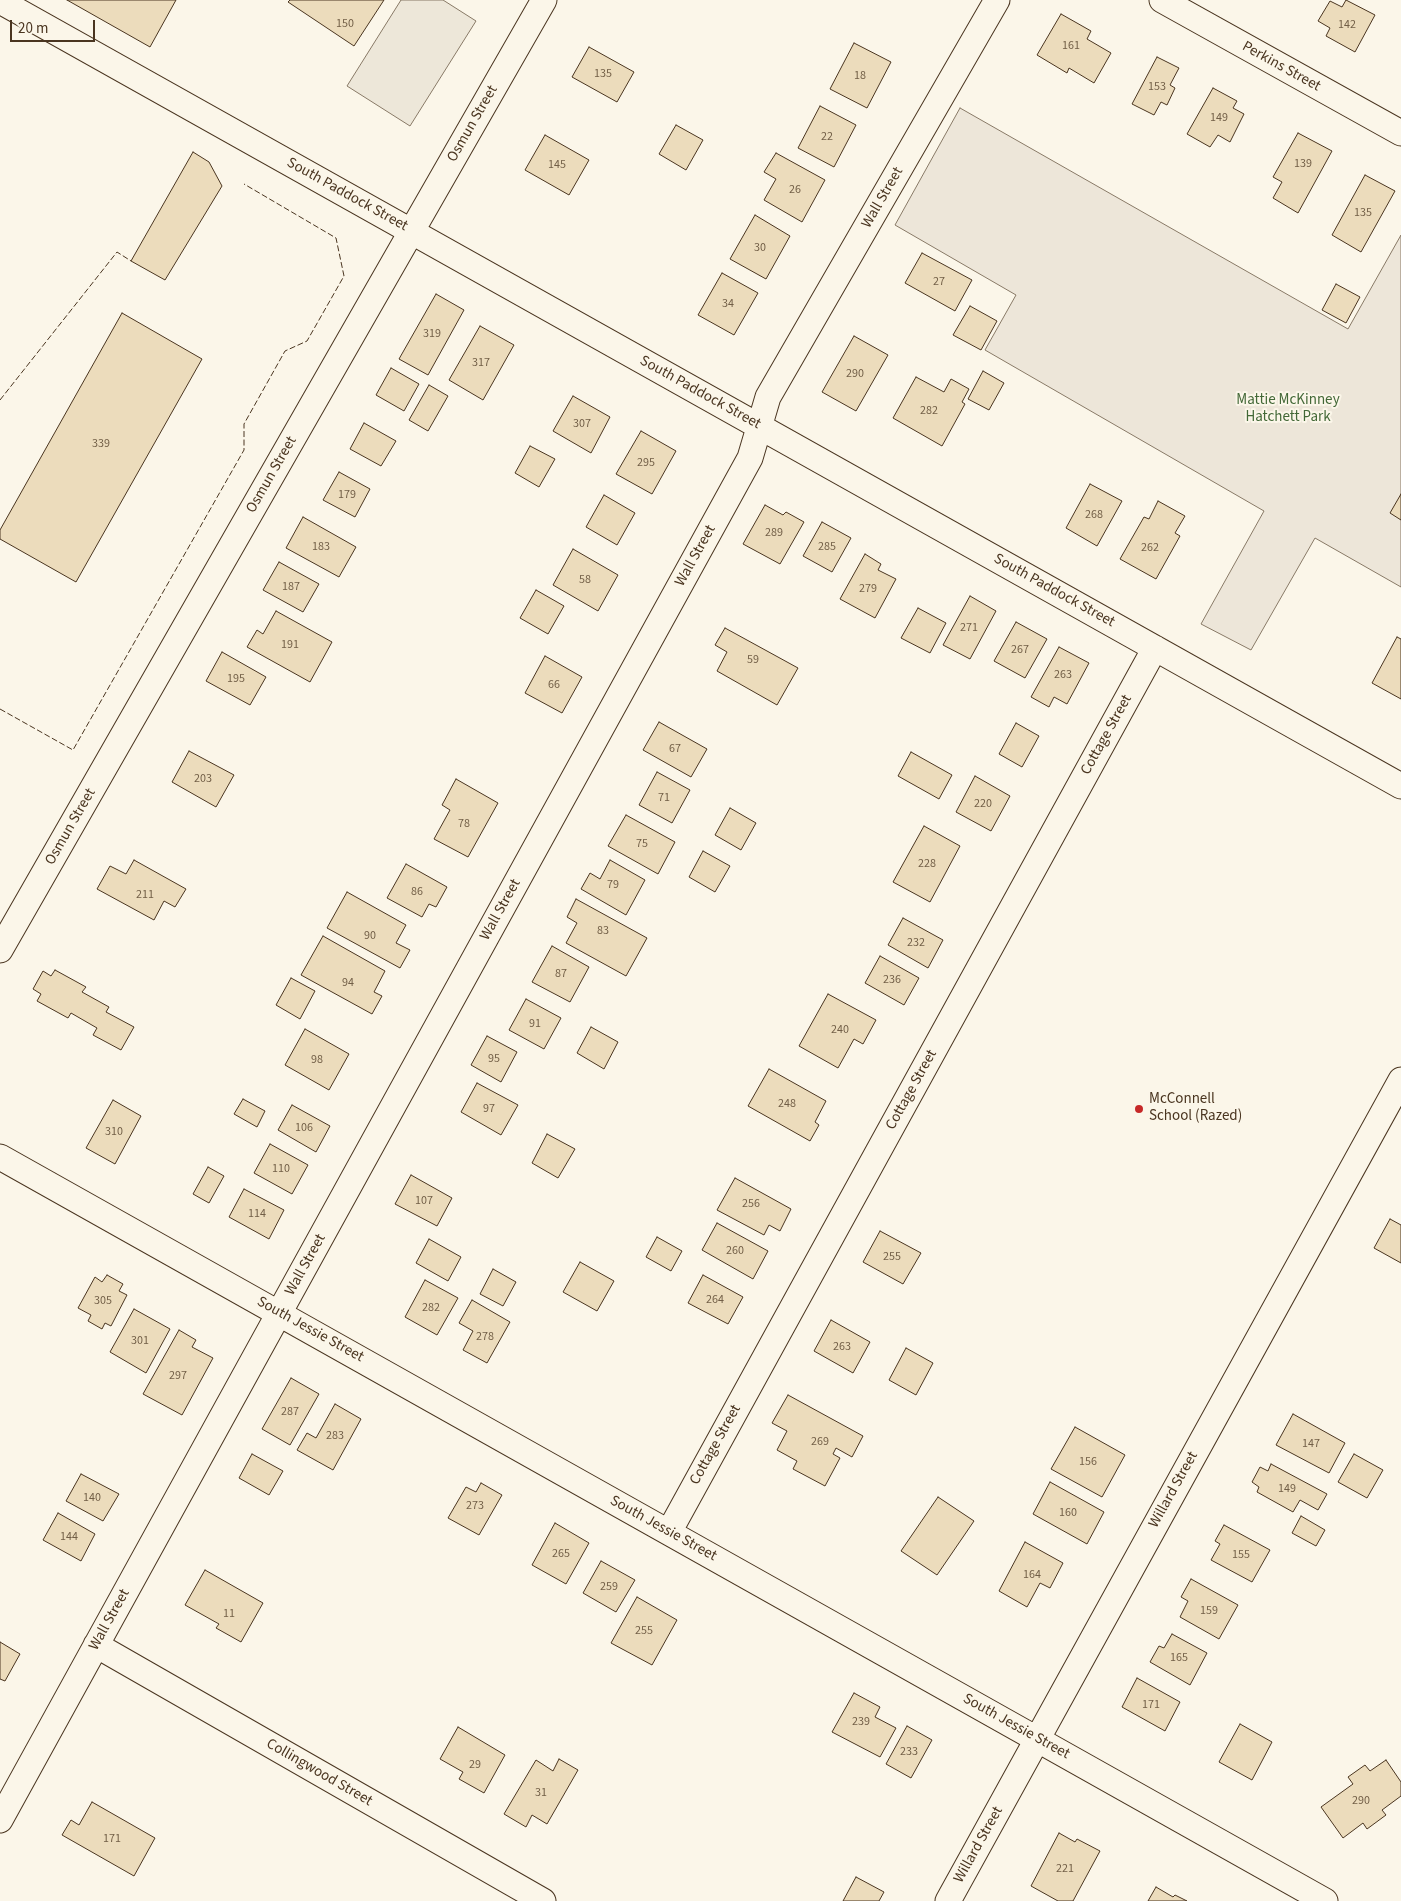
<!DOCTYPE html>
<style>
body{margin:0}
#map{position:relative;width:1401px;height:1901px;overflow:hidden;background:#fbf6e9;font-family:"Source Sans 3",sans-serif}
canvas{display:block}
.scale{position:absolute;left:10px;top:20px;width:85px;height:22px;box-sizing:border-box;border:2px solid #4a3520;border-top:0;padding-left:6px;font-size:15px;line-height:18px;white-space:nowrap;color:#4a3520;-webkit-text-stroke:4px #fbf6e9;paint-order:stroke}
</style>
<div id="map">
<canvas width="1401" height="1901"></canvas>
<div class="scale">20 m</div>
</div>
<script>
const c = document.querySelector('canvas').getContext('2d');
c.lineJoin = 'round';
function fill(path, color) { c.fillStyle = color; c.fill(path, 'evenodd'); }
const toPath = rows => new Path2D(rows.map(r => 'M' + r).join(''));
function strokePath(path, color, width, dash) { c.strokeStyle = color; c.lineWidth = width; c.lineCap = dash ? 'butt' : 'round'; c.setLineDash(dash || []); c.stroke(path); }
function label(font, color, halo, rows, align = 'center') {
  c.font = font + ' "Source Sans 3",sans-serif'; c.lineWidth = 4; c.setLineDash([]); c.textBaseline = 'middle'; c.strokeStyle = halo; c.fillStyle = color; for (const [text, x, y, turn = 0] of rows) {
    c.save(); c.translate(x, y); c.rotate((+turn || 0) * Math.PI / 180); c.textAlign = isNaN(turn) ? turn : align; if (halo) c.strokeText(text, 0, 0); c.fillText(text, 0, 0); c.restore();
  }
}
const green = toPath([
 [960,108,1348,329,1401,235,1401,587,1315,538,1251,650,1201,624,1264,511,985,350,1016,295,895,225,960,108]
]);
fill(green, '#ede6d9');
strokePath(green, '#887966', 1);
const parking = toPath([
 [401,0,443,0,476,21,410,126,347,86,401,0]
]);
fill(parking, '#ede7d9');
strokePath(parking, '#887966', 1);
const building = toPath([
 [67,0,176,0,150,47,67,0],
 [290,0,384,0,354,46,288,2,290,0],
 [1346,0,1375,15,1355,52,1326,36,1330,28,1318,21,1330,1,1342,7,1346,0],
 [1061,14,1091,31,1087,39,1111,53,1094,83,1069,68,1067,73,1037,55,1061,14],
 [854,43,891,62,867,108,830,89,854,43],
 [589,47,634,72,617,102,572,77,589,47],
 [1157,57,1179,68,1170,85,1175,88,1167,105,1161,102,1154,115,1132,104,1157,57],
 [1213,88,1237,101,1233,108,1244,114,1230,142,1218,135,1210,147,1187,134,1213,88],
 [820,106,856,125,834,167,798,148,820,106],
 [676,125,703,140,686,170,659,154,676,125],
 [1298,133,1332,151,1298,213,1273,198,1282,182,1273,177,1298,133],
 [545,135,589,160,569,195,525,170,545,135],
 [193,152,209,162,222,186,165,280,131,261,193,152],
 [776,153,825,180,802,222,764,200,776,179,764,172,776,153],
 [1365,175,1395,191,1361,252,1332,235,1365,175],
 [755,215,790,236,766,279,730,259,755,215],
 [922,253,972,280,955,311,905,283,922,253],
 [722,273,758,293,734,335,698,315,722,273],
 [1336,284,1360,297,1346,323,1322,310,1336,284],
 [436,294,464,310,428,375,399,359,436,294],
 [970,306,997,321,981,350,953,335,970,306],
 [122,313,202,359,76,582,0,539,0,530,122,313],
 [480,326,514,345,483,400,449,380,480,326],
 [854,336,888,355,856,411,822,392,854,336],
 [391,368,419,384,404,411,376,395,391,368],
 [983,371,1004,383,989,410,968,399,983,371],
 [916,377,944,392,951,379,969,389,962,402,965,404,942,446,893,418,916,377],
 [429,385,448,396,428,431,409,420,429,385],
 [573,396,610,417,591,453,553,431,573,396],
 [364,423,396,441,381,466,350,449,364,423],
 [641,431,676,451,652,494,616,474,641,431],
 [530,446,555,459,539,487,515,473,530,446],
 [339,472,370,489,355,517,323,500,339,472],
 [1090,484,1122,501,1097,546,1066,528,1090,484],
 [1401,494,1401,520,1390,513,1401,494],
 [604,495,635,513,617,545,586,527,604,495],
 [1158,501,1185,516,1175,533,1180,536,1156,579,1120,559,1144,517,1149,519,1158,501],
 [765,505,783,515,786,512,804,522,780,564,743,544,765,505],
 [303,517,356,547,339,577,286,548,303,517],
 [822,522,851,538,832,572,803,556,822,522],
 [573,549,618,575,598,611,553,585,573,549],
 [865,554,881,564,878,570,896,579,875,618,840,599,865,554],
 [279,562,319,584,303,612,263,590,279,562],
 [536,590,564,606,548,634,520,618,536,590],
 [970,596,996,611,970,659,943,645,970,596],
 [918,608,946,623,930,653,901,638,918,608],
 [276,611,332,642,310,682,247,647,257,630,263,634,276,611],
 [1016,622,1047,639,1025,678,994,661,1016,622],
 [725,628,798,668,777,705,717,671,727,652,715,645,725,628],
 [1397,637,1401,639,1401,699,1372,683,1397,637],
 [1059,647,1089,663,1067,704,1054,697,1049,707,1031,697,1059,647],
 [222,652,266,677,250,705,206,681,222,652],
 [545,656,582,677,562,713,525,693,545,656],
 [659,722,707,749,691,777,643,750,659,722],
 [1016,723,1039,736,1022,767,999,754,1016,723],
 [189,751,234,775,216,807,172,782,189,751],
 [911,752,952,775,939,799,898,776,911,752],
 [657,772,690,790,672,823,639,805,657,772],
 [975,776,1010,796,991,831,956,812,975,776],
 [456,779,498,803,468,857,434,839,450,810,442,805,456,779],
 [730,808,756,823,741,850,715,835,730,808],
 [626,815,675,842,658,874,608,846,626,815],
 [924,826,960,846,930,902,893,882,924,826],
 [703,851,730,866,715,892,689,877,703,851],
 [134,860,186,889,175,907,164,901,154,920,97,889,110,866,126,874,134,860],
 [610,860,645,880,626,915,581,889,590,873,600,879,610,860],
 [406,864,447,887,436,907,429,904,422,917,387,898,406,864],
 [347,892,406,925,396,943,410,950,400,968,327,928,347,892],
 [576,899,647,938,626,976,566,943,577,923,567,917,576,899],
 [903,918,943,940,928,968,888,945,903,918],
 [323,936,385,971,374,992,382,996,372,1014,301,975,323,936],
 [552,946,589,967,570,1002,532,982,552,946],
 [880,956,919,978,904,1005,865,983,880,956],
 [55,970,86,987,82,992,109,1007,106,1012,134,1027,121,1050,93,1035,97,1028,71,1013,68,1018,37,1001,41,994,33,989,43,971,51,976,55,970],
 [291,978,315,991,300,1019,276,1005,291,978],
 [828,994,876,1020,863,1044,854,1039,838,1068,799,1046,828,994],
 [526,999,561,1018,544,1049,509,1030,526,999],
 [591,1027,618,1042,604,1069,577,1053,591,1027],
 [305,1029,349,1054,329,1090,285,1065,305,1029],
 [487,1036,517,1052,501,1082,471,1065,487,1036],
 [769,1069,826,1101,815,1122,819,1125,810,1141,748,1106,769,1069],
 [477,1083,518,1105,501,1135,461,1112,477,1083],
 [243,1099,265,1111,257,1127,234,1114,243,1099],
 [113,1100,141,1116,115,1164,86,1148,113,1100],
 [292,1105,330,1126,316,1152,278,1130,292,1105],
 [547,1134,575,1149,558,1178,532,1163,547,1134],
 [270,1144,308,1165,292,1194,254,1173,270,1144],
 [208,1167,224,1176,209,1203,193,1194,208,1167],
 [411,1175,452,1198,437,1226,395,1204,411,1175],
 [735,1178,791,1209,780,1231,769,1225,764,1235,717,1210,735,1178],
 [244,1189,284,1210,269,1239,229,1217,244,1189],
 [1390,1219,1401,1225,1401,1263,1374,1248,1390,1219],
 [717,1223,768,1251,753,1279,702,1250,717,1223],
 [880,1231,921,1253,903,1284,863,1262,880,1231],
 [657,1237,682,1251,671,1271,646,1257,657,1237],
 [429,1239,461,1257,448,1281,416,1263,429,1239],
 [580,1262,614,1281,597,1311,563,1292,580,1262],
 [493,1269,516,1282,503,1306,480,1294,493,1269],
 [107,1275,123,1284,119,1291,127,1295,111,1326,105,1323,102,1329,88,1321,91,1315,78,1308,95,1277,102,1282,107,1275],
 [703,1275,743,1297,728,1324,688,1303,703,1275],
 [425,1280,458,1298,437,1335,405,1317,425,1280],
 [472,1300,510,1322,487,1363,463,1350,473,1331,459,1323,472,1300],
 [134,1309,170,1329,146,1373,110,1352,134,1309],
 [831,1320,870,1342,853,1373,814,1351,831,1320],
 [179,1330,196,1340,192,1347,213,1358,182,1415,143,1394,179,1330],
 [906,1348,933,1363,916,1395,889,1380,906,1348],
 [291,1378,319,1394,290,1445,262,1429,291,1378],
 [788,1395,863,1436,852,1457,836,1448,833,1454,840,1458,825,1486,793,1469,797,1461,777,1450,787,1431,772,1423,788,1395],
 [335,1404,361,1419,333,1470,297,1450,307,1433,316,1438,335,1404],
 [1293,1414,1345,1443,1329,1473,1276,1445,1293,1414],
 [1075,1427,1125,1455,1102,1497,1051,1469,1075,1427],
 [252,1454,283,1471,269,1495,239,1478,252,1454],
 [1354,1454,1383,1470,1367,1498,1338,1482,1354,1454],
 [1271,1464,1327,1494,1318,1510,1300,1500,1293,1512,1257,1492,1259,1487,1252,1482,1260,1467,1268,1471,1271,1464],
 [81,1474,119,1494,103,1521,66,1501,81,1474],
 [1050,1482,1104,1512,1087,1544,1033,1514,1050,1482],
 [481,1483,502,1495,479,1535,448,1518,466,1487,476,1492,481,1483],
 [938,1497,974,1521,937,1575,901,1551,938,1497],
 [58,1513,95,1534,81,1561,43,1540,58,1513],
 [1301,1516,1325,1530,1316,1546,1292,1533,1301,1516],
 [555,1523,589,1543,566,1584,532,1565,555,1523],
 [1224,1525,1270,1550,1252,1582,1211,1560,1220,1544,1215,1541,1224,1525],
 [1025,1542,1063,1563,1050,1588,1040,1583,1027,1607,999,1591,1025,1542],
 [601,1561,635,1580,616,1612,583,1593,601,1561],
 [205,1570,263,1603,241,1642,216,1628,219,1624,185,1605,205,1570],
 [1191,1579,1238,1605,1219,1639,1180,1617,1188,1601,1181,1597,1191,1579],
 [637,1597,677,1620,652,1665,611,1643,637,1597],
 [1172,1634,1207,1653,1190,1685,1150,1662,1159,1646,1164,1648,1172,1634],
 [0,1642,20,1654,5,1681,0,1679,0,1642],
 [1137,1678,1180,1702,1165,1731,1122,1707,1137,1678],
 [854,1693,880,1707,875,1717,896,1728,880,1757,832,1732,854,1693],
 [1240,1724,1272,1742,1252,1780,1219,1762,1240,1724],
 [907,1726,932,1740,911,1778,886,1764,907,1726],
 [458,1727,505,1755,484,1793,459,1779,463,1772,440,1759,458,1727],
 [559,1759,578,1770,547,1824,532,1815,526,1827,504,1814,536,1760,553,1771,559,1759],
 [1386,1760,1401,1782,1401,1796,1382,1810,1386,1815,1367,1829,1363,1823,1343,1838,1321,1807,1353,1784,1348,1777,1365,1765,1370,1771,1386,1760],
 [92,1802,155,1838,134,1876,62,1835,71,1820,79,1825,92,1802],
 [1059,1833,1075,1842,1077,1839,1100,1851,1073,1901,1058,1901,1031,1886,1059,1833],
 [856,1877,884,1892,879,1901,843,1901,856,1877],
 [1156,1887,1173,1897,1175,1895,1187,1901,1148,1901,1156,1887]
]);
fill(building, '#ecdcbc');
strokePath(building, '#4a3520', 1);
const minor = toPath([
 [1162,0,1401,133],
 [0,1,1401,786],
 [0,950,544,0],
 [0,1157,1325,1901],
 [669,1532,1155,648],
 [96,1645,543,1901],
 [0,1820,750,458,768,397,997,0],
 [948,1901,1401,1080]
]);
strokePath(minor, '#4a3520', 27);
strokePath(minor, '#fbf6e9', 25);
strokePath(toPath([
 [0,400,117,252,131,261],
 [0,709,73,750,244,450,244,424,285,351,307,341,344,276,336,238,244,184]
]), '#4a3520', 1, [6, 2.5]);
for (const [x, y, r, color] of [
 [1139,1109,5,"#c62828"]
]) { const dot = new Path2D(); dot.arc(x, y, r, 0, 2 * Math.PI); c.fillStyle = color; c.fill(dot); strokePath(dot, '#fbf6e9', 2); }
label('12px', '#725f47', null, [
 ["150",345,24],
 ["142",1347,25],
 ["161",1071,46],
 ["135",603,74],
 ["18",860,76],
 ["153",1157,87],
 ["149",1219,118],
 ["22",827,137],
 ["139",1303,164],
 ["145",557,165],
 ["26",795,190],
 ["135",1363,213],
 ["30",760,248],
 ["27",939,282],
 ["34",728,304],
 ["319",432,334],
 ["317",481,363],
 ["290",855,374],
 ["282",929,411],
 ["307",582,424],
 ["339",101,444],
 ["295",646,463],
 ["179",347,495],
 ["268",1094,515],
 ["289",774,533],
 ["183",321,547],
 ["285",827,547],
 ["262",1150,548],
 ["58",585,580],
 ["187",291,587],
 ["279",868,589],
 ["271",969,628],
 ["191",290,645],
 ["267",1020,650],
 ["59",753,660],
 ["263",1063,675],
 ["195",236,679],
 ["66",554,685],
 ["67",675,749],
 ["203",203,779],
 ["71",664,798],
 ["220",983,804],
 ["78",464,824],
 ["75",642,844],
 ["228",927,864],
 ["79",613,885],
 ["86",417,892],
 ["211",145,895],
 ["83",603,931],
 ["90",370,936],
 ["232",916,943],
 ["87",561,974],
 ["236",892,980],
 ["94",348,983],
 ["91",535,1024],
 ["240",840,1030],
 ["95",494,1059],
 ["98",317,1060],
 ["248",787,1104],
 ["97",489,1109],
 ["106",304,1128],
 ["310",114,1132],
 ["110",281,1169],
 ["107",424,1201],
 ["256",751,1204],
 ["114",257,1214],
 ["260",735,1251],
 ["255",892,1257],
 ["264",715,1300],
 ["305",103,1301],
 ["282",431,1308],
 ["278",485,1337],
 ["301",140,1341],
 ["263",842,1347],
 ["297",178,1376],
 ["287",290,1412],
 ["283",335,1436],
 ["269",820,1442],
 ["147",1311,1444],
 ["156",1088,1462],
 ["149",1287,1489],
 ["140",92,1498],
 ["273",475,1506],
 ["160",1068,1513],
 ["144",69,1537],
 ["265",561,1554],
 ["155",1241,1555],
 ["164",1032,1575],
 ["259",609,1587],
 ["159",1209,1611],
 ["11",229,1614],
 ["255",644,1631],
 ["165",1179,1658],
 ["171",1151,1705],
 ["239",861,1722],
 ["233",909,1752],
 ["29",475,1765],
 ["31",541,1793],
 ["290",1361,1801],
 ["171",112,1839],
 ["221",1065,1869]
]);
label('15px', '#4a3520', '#fbf6e9', [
 ["Perkins Street",1281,67,29],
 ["Osmun Street",473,124,-60],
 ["South Paddock Street",347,195,29],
 ["Wall Street",883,198,-60],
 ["South Paddock Street",700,393,29],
 ["Osmun Street",272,475,-60],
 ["Wall Street",696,556,-61],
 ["South Paddock Street",1054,591,29],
 ["Cottage Street",1107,735,-61],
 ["Osmun Street",71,827,-60],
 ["Wall Street",501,910,-61],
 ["Cottage Street",912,1090,-61],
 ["Wall Street",306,1265,-61],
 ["South Jessie Street",310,1330,29],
 ["Cottage Street",716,1445,-61],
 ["Willard Street",1174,1490,-61],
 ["South Jessie Street",663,1529,29],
 ["Wall Street",110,1620,-61],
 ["South Jessie Street",1016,1727,29],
 ["Collingwood Street",319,1773,30],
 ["Willard Street",979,1845,-61]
]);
label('15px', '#436837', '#fbf6e9', [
 ["Mattie McKinney",1288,401],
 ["Hatchett Park",1288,418]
]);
label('15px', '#4a3520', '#fbf6e9', [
 ["McConnell",1149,1100],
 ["School (Razed)",1149,1117]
], 'left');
</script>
